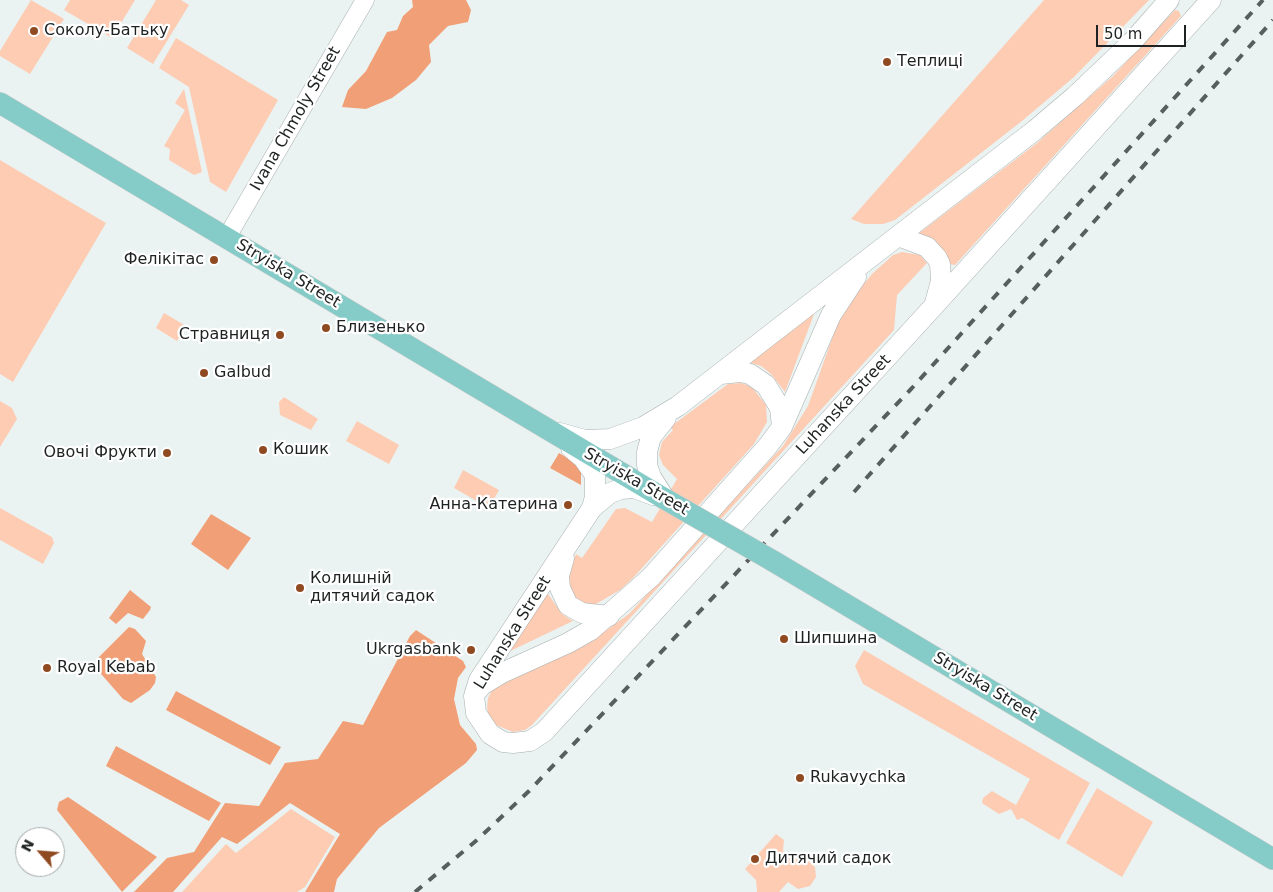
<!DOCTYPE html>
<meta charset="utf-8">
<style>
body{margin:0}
#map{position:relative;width:1273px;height:892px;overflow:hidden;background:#eaf3f2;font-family:"DejaVu Sans",sans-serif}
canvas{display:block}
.north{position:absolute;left:15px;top:827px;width:50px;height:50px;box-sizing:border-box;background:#fff;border:1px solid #a5a7a7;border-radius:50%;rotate:297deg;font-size:14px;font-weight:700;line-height:20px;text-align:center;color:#1f2222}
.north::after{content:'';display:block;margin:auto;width:18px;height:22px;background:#904a22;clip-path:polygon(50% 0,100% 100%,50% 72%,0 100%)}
.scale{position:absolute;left:1096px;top:25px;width:90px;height:22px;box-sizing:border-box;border:2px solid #1f2222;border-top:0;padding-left:6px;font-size:15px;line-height:18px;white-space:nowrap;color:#1f2222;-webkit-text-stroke:4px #fff;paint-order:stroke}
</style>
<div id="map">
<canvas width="1273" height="892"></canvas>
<div class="north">N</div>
<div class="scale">50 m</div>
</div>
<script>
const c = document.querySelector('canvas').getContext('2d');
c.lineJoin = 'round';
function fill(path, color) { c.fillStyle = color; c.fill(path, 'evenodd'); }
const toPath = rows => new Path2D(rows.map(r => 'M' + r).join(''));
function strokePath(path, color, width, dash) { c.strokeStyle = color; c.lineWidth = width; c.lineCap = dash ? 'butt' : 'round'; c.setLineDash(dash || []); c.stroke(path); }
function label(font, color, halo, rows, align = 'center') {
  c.font = font + ' "DejaVu Sans",sans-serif'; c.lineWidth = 4.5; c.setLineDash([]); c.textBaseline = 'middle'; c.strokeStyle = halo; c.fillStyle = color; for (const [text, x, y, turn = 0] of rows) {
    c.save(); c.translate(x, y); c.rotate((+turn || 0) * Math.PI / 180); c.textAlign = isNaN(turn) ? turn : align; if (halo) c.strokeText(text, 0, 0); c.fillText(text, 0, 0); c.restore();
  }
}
fill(toPath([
 [31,0,64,19,30,74,0,56,0,51],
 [70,0,135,0,112,38,64,10],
 [156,0,181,0,189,5,153,64,127,48],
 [1044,0,1149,0,1074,77,1022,121,895,220,883,224,864,224,851,219],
 [1175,10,1179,11,1181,16,955,265,948,264,914,237,1037,143,1113,76],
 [176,38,278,100,226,192,210,182,189,87,159,68],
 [184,89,202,172,194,175,169,160,170,149,164,146,185,110,175,103],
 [0,160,106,223,13,382,0,374],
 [902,252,920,255,927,263,897,295,894,330,532,725,525,730,513,732,496,725,489,717,487,708,488,698,493,688,594,639,629,614,783,446,808,406,838,322,849,302,872,274,893,255],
 [817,306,785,392,771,374,761,366,745,361],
 [164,313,186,326,177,341,156,328],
 [741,383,752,387,766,405,767,422,754,444,633,578,620,590,596,604,589,605,577,599,572,594,567,579,576,554,582,558,616,509,625,508,652,522,677,479,663,465,659,455,662,442,673,430,670,427,728,384],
 [284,397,318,419,311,430,280,415,279,402],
 [0,401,12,408,17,419,0,447],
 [357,421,399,445,389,464,346,441],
 [463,470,499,490,489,508,454,488],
 [0,508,52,537,54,543,43,564,0,540],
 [546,591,562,614,573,621,502,655],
 [864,650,1090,783,1059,840,1022,818,1017,820,1011,809,999,814,982,803,983,798,992,791,1016,805,1030,779,863,684,855,666],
 [1097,788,1153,822,1122,877,1066,843],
 [291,809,335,837,305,887,297,892,182,892,226,844,236,853],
 [776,834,784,840,783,851,786,857,808,861,815,867,816,877,810,886,798,889,788,882,779,892,757,892,756,880,745,869]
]), '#fdccb3');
fill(toPath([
 [412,0,466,0,471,10,468,22,448,26,429,45,431,62,416,80,392,98,366,109,342,107,348,90,366,71,387,32,397,30,403,16,413,7],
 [559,453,578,464,581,473,581,485,550,468],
 [211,514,251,538,228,570,191,544],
 [130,590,151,607,150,610,143,619,128,613,116,624,109,618],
 [129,627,135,629,146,641,142,654,156,677,155,683,150,690,131,703,123,699,95,667,98,658],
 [416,630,463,661,466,667,458,678,454,699,460,725,476,744,477,750,466,763,379,828,337,879,334,892,305,892,340,834,290,803,237,844,222,837,173,892,134,892,167,858,194,852,225,803,259,806,285,763,318,759,343,721,363,725,410,636],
 [176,691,281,747,270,765,166,710],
 [116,746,221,803,209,821,106,766],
 [68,797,157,857,122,892,57,810,59,802]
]), '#f19f76');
const tertiary = toPath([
 [227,237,365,0]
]);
const secondary = toPath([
 [898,236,927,247,937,258,940,264,941,281,935,303],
 [721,374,740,372,750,374,766,385,780,408,782,427],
 [560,433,585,440,610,439,643,427,678,406,1035,130,1075,96,1133,41,1169,0],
 [571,448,583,458,595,475,595,497,592,508],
 [653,495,634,488,621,489,610,493,592,508,479,680,474,696,476,713,490,734,503,742,513,743,530,741,544,732,933,307,1211,0],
 [665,499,651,477,647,465,647,452,651,437,666,418],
 [564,558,559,576,560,588,568,605,582,613,609,616],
 [478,690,482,685,502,673,568,643,591,630,651,577,767,447,782,427,831,315,856,277]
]);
const primary = toPath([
 [0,103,665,499],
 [773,561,1273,859]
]);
strokePath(tertiary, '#a6aead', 19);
strokePath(secondary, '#a6aead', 21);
strokePath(primary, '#cecece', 22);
strokePath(tertiary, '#fff', 18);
strokePath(secondary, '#fff', 20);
strokePath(primary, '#85cbc7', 21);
strokePath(toPath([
 [854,492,1273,20],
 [415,892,477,840,529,791,912,388,1263,0]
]), '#585d5d', 4, [9, 9]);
const primaryBridge = toPath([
 [665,499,773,561]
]);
strokePath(primaryBridge, '#cecece', 22, []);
strokePath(primaryBridge, '#85cbc7', 21);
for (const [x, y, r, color] of [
 [34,31,5,"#904a22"],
 [887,62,5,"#904a22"],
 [214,260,5,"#904a22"],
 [326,328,5,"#904a22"],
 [280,335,5,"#904a22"],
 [204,373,5,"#904a22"],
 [263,450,5,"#904a22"],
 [167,453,5,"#904a22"],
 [568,505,5,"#904a22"],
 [300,588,5,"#904a22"],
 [784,639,5,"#904a22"],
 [471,650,5,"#904a22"],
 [47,668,5,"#904a22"],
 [800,778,5,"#904a22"],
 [755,859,5,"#904a22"]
]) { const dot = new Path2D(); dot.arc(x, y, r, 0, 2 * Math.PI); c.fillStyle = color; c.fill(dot); strokePath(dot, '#fff', 2); }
label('16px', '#1f2222', '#fff', [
 ["Соколу-Батьку",44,31],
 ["Теплиці",897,62],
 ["Фелікітас",204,260,"right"],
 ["Близенько",336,328],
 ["Стравниця",270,335,"right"],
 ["Galbud",214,373],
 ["Кошик",273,450],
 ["Овочі Фрукти",157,453,"right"],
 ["Анна-Катерина",558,505,"right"],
 ["Колишній",310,579],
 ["дитячий садок",310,597],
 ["Шипшина",794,639],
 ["Ukrgasbank",461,650,"right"],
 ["Royal Kebab",57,668],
 ["Rukavychka",810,778],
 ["Дитячий садок",765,859]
], 'left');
label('16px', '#1f2222', '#fff', [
 ["Ivana Chmoly Street",296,119,-60],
 ["Stryiska Street",288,274,31],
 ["Luhanska Street",844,405,-47],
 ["Stryiska Street",636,482,30],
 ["Luhanska Street",513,633,-58],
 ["Stryiska Street",985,687,31]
]);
</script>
